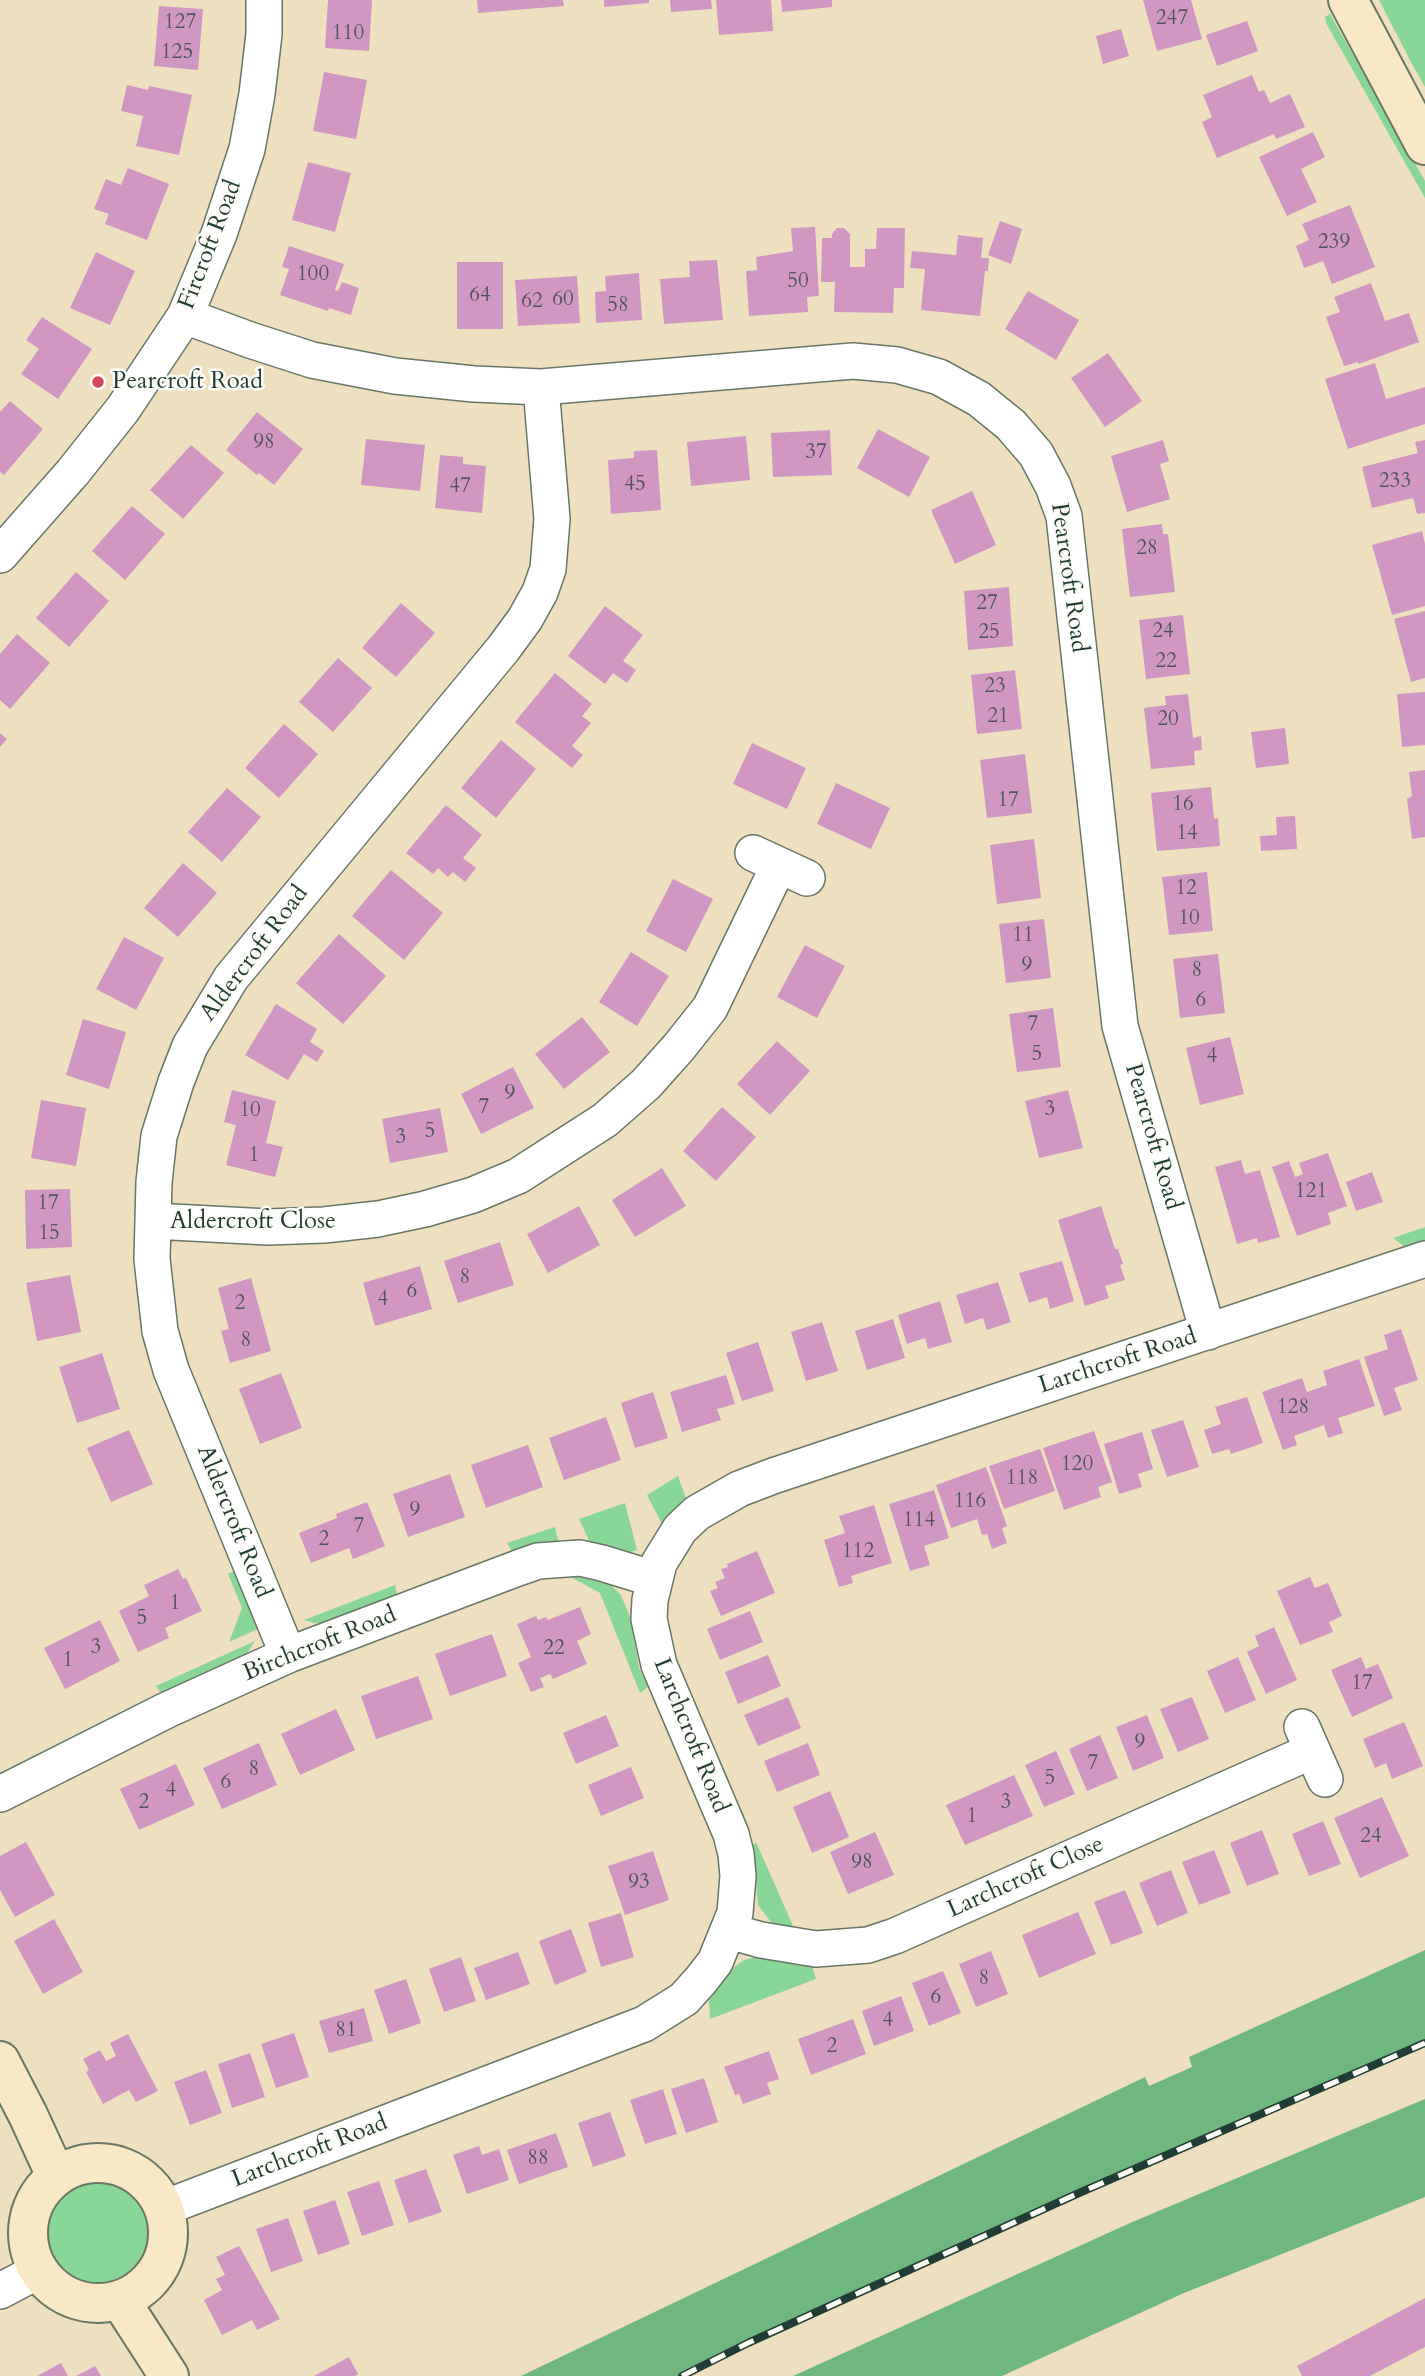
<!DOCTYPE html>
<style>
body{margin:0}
canvas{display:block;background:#eee0bf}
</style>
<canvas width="1425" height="2376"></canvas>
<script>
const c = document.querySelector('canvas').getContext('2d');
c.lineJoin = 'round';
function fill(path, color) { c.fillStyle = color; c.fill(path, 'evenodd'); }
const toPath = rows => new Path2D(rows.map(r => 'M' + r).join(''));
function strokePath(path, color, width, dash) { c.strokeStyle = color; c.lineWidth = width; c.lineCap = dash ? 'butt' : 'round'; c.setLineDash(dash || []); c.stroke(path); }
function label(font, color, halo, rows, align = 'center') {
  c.font = font + ' Cardo,serif'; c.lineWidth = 5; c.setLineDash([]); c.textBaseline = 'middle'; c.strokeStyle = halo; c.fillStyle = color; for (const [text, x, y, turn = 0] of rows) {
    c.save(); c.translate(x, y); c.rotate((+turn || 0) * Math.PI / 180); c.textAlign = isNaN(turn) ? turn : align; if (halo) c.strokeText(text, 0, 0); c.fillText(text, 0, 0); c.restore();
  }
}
fill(toPath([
 [1379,0,1425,0,1425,87,1412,64],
 [1330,14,1425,181,1425,198,1326,23,1325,17],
 [1425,1227,1425,1240,1405,1247,1393,1238],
 [678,1476,687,1501,662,1524,647,1495],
 [625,1503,637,1550,624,1554,592,1547,579,1519],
 [555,1527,559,1545,514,1554,507,1543],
 [241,1568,259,1618,258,1629,229,1642,242,1608,228,1574],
 [569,1571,606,1580,621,1595,630,1617,639,1668,648,1687,640,1693,600,1593,569,1576],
 [395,1585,398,1598,335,1623,314,1623,304,1620],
 [255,1641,244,1658,164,1697,156,1686],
 [756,1842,794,1928,773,1925,758,1905,753,1845],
 [761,1956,811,1962,816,1979,710,2019,709,2000,733,1968,744,1960],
 '44 2234a54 54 0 1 1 108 0a54 54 0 1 1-108 0Z'
]), '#88d797');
fill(toPath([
 [1425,1950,1425,2047,1056,2205,685,2376,521,2376,1145,2077,1149,2086,1192,2067,1189,2057],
 [1425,2099,1425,2197,1184,2293,1002,2376,793,2376,1130,2223]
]), '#6eb880');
fill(toPath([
 [328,0,372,0,369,51,325,48],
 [477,0,563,0,564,6,478,13],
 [604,0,649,0,649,3,604,7],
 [670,0,711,0,712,9,671,12],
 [716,0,771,0,773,31,719,35],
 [781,0,832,0,832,7,782,12],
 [1143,0,1191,0,1202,39,1157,51],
 [159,6,203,9,198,70,154,66],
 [1247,21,1258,51,1217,66,1206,35],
 [1121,29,1129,56,1103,64,1096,36],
 [324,72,367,80,356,139,313,131],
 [1252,75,1259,92,1264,90,1270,103,1290,94,1305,127,1276,139,1274,134,1217,158,1202,122,1212,117,1203,95],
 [127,85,148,90,149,86,192,95,179,155,136,146,143,116,121,111],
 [1313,132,1325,157,1301,169,1317,202,1287,216,1259,157],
 [308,162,351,173,335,232,292,220],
 [128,168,169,184,147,240,105,224,109,214,94,209,106,179,121,185],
 [1350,205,1375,267,1332,284,1323,261,1304,268,1296,246,1309,240,1302,224],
 [1000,221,1022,229,1011,264,988,255],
 [815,227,819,296,807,297,808,312,749,316,746,271,757,270,756,257,793,251,791,228],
 [837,228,844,228,850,234,850,267,865,267,865,249,876,249,877,228,905,228,904,288,894,288,893,313,834,312,835,282,821,282,822,238,832,238,832,234],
 [958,235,983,238,981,258,989,258,988,271,985,271,980,316,921,310,925,269,910,268,912,251,956,255],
 [289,246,344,264,335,290,338,291,342,282,359,288,351,315,329,308,328,311,280,295,289,269,282,267],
 [96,252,135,271,110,325,70,308],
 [717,260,723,320,664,324,660,279,690,277,689,261],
 [457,262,503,262,503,329,457,329],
 [639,273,642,320,596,323,595,292,606,291,605,276],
 [577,276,580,323,518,326,515,280],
 [1371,283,1385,321,1409,313,1419,342,1359,364,1358,362,1344,366,1326,317,1340,312,1334,297],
 [1028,291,1079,320,1056,360,1005,329],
 [42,317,92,349,58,399,21,374,39,349,26,340],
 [1108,353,1142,401,1105,427,1071,378],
 [1375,363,1386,399,1425,387,1425,424,1348,449,1325,379],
 [10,401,43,429,4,475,0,472,0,412],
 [257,412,303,449,274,485,259,473,257,475,226,450],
 [878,429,930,457,909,497,857,468],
 [830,430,832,475,773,477,771,433],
 [746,436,750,480,691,486,687,442],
 [366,439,425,445,420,491,361,485],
 [1163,440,1169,461,1160,464,1170,499,1127,512,1111,456],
 [1425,440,1425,513,1417,514,1413,498,1372,508,1362,467,1418,453,1415,442],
 [191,445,224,473,183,519,150,490],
 [657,450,661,510,611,514,608,460,634,458,634,451],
 [440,455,463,457,463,464,486,466,482,513,435,508],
 [972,491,996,545,955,564,931,510],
 [132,506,165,534,125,580,92,551],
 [1162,524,1163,534,1168,534,1175,592,1130,597,1122,529],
 [1422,531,1425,544,1425,606,1392,615,1372,545],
 [76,572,109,601,69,647,36,618],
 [1009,587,1013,646,968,650,964,591],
 [401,603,435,633,396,677,362,648],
 [605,606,643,635,623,661,636,670,627,683,613,673,605,684,568,656],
 [1425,611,1425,678,1411,682,1394,619],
 [1183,615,1190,674,1146,679,1139,620],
 [17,634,50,663,10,709,0,700,0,654],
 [338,658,372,688,333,732,299,702],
 [1015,670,1022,729,977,734,971,675],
 [555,673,592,704,582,716,591,723,572,746,583,755,572,768,515,722],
 [1425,692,1425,745,1402,747,1397,694],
 [1188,694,1193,738,1201,736,1202,750,1194,751,1195,765,1151,769,1144,708,1166,705,1165,696],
 [284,724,318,754,279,798,245,768],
 [1285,728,1289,764,1256,768,1251,732],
 [0,733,7,739,0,747],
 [501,740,536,769,496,818,461,788],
 [752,743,806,768,787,809,733,784],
 [1025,754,1032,813,987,818,980,760],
 [1425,770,1425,837,1412,839,1407,799,1412,796,1409,772],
 [836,783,890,808,871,849,817,824],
 [1211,787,1214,819,1218,818,1220,846,1157,851,1151,793],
 [227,788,261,817,222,862,188,832],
 [446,805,482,835,463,858,476,868,465,882,453,872,448,877,438,868,433,874,406,853],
 [1295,816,1297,849,1261,851,1260,836,1277,835,1276,817],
 [1034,839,1041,898,997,904,990,845],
 [183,863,217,893,178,937,144,908],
 [391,870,443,913,404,960,352,916],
 [1207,872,1213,931,1169,935,1162,877],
 [673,879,713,899,686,952,646,931],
 [1044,919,1051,978,1006,983,999,924],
 [339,934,386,976,343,1024,296,983],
 [124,937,164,958,136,1010,96,989],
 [805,945,845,966,817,1018,777,997],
 [631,952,669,976,637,1026,599,1002],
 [1218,954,1225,1013,1180,1018,1173,959],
 [276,1004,317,1029,310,1042,324,1051,317,1062,304,1054,288,1080,245,1055],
 [1053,1008,1061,1067,1017,1072,1009,1014],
 [582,1017,610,1052,564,1089,535,1054],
 [83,1019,126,1032,109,1089,66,1075],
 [1230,1037,1244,1094,1200,1105,1186,1048],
 [777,1041,810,1071,770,1115,737,1084],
 [513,1067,534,1108,481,1134,461,1094],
 [232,1090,276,1101,266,1143,283,1147,275,1177,226,1165,236,1125,224,1122],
 [1068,1090,1083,1148,1039,1158,1025,1101],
 [41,1100,86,1108,76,1166,31,1158],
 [722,1107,756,1137,716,1181,683,1151],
 [440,1108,448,1152,390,1163,382,1119],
 [1328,1153,1347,1206,1328,1213,1331,1224,1297,1236,1272,1167,1289,1161,1295,1177,1303,1174,1299,1163],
 [1241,1160,1245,1174,1260,1170,1280,1237,1258,1243,1257,1238,1237,1244,1215,1167],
 [662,1168,686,1206,635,1237,612,1200],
 [1372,1172,1383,1202,1356,1211,1346,1182],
 [70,1189,72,1247,26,1249,25,1190],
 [579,1206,600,1245,548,1273,527,1234],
 [1101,1206,1115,1249,1118,1249,1123,1264,1120,1265,1125,1280,1105,1286,1109,1298,1085,1306,1058,1220],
 [500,1242,514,1285,458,1303,444,1261],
 [1062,1261,1074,1301,1050,1309,1047,1297,1029,1303,1019,1273],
 [420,1266,432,1309,375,1326,363,1283],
 [70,1275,81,1332,37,1341,26,1283],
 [251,1278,271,1351,230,1363,221,1331,229,1329,218,1288],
 [998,1282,1011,1322,987,1330,983,1318,965,1324,956,1295],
 [940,1301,952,1342,928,1349,925,1338,907,1344,898,1315],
 [893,1319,905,1358,867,1370,855,1331],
 [822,1322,838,1371,806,1381,791,1332],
 [1401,1329,1418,1380,1394,1388,1402,1410,1384,1416,1364,1357,1388,1349,1384,1335],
 [758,1342,774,1391,742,1401,726,1353],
 [102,1353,120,1409,77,1423,59,1367],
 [1359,1359,1375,1406,1338,1418,1343,1433,1328,1438,1324,1425,1294,1436,1297,1445,1283,1450,1262,1392,1302,1378,1307,1392,1327,1385,1323,1371],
 [281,1373,302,1428,260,1444,239,1389],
 [726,1375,735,1404,717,1409,721,1420,682,1432,670,1392],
 [653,1392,668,1438,635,1448,621,1403],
 [1247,1397,1263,1443,1231,1454,1229,1449,1212,1454,1204,1430,1221,1424,1215,1407],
 [606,1417,621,1460,564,1480,549,1438],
 [1183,1420,1199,1467,1167,1477,1151,1430],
 [129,1430,153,1484,111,1502,87,1448],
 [1094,1431,1112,1482,1098,1487,1101,1497,1064,1510,1043,1448],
 [1142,1432,1153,1469,1138,1474,1142,1487,1119,1494,1104,1444],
 [528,1445,543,1487,486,1508,471,1465],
 [1040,1449,1055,1491,1004,1509,989,1466],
 [986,1467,1007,1526,1002,1528,1007,1543,992,1549,987,1534,982,1535,977,1519,951,1528,936,1485],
 [450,1474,465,1517,408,1537,393,1494],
 [934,1490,949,1538,924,1546,930,1565,910,1571,889,1504],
 [367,1502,385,1546,353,1559,349,1548,311,1563,299,1533,337,1518,336,1514],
 [874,1505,892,1563,851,1576,853,1583,839,1587,824,1540,845,1533,839,1516],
 [757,1551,775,1593,721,1616,710,1591,718,1588,715,1582,725,1578,721,1569,728,1567,727,1564],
 [178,1569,183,1579,186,1578,202,1611,165,1628,169,1638,138,1652,119,1611,149,1596,144,1585],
 [1310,1577,1315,1588,1328,1583,1342,1616,1329,1622,1333,1632,1300,1645,1277,1591],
 [580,1607,591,1634,577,1641,587,1664,553,1679,550,1674,540,1678,544,1687,531,1692,518,1663,531,1657,517,1624,536,1616,538,1620,546,1617,548,1620],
 [750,1611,763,1642,720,1660,707,1629],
 [100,1620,120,1661,65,1689,44,1648],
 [1274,1627,1297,1680,1266,1694,1247,1652,1259,1646,1255,1636],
 [492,1634,507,1676,450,1696,435,1654],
 [768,1655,781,1686,738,1704,725,1672],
 [1238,1657,1256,1700,1225,1713,1207,1671],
 [1361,1657,1366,1669,1378,1664,1393,1698,1352,1717,1331,1670],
 [418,1676,433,1719,376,1739,361,1696],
 [788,1697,801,1728,758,1746,744,1715],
 [1192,1697,1209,1739,1178,1752,1160,1709],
 [336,1709,355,1750,300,1775,281,1734],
 [606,1715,619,1746,576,1764,563,1733],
 [1147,1715,1164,1758,1133,1771,1116,1727],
 [1404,1722,1423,1766,1392,1779,1386,1763,1375,1768,1363,1739],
 [1100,1735,1118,1778,1087,1791,1069,1749],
 [259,1743,277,1785,222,1809,203,1768],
 [808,1743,820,1775,777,1792,764,1761],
 [1056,1751,1075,1794,1044,1807,1025,1765],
 [176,1764,195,1805,139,1830,120,1789],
 [631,1767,644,1798,601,1816,588,1785],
 [1014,1775,1033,1816,965,1845,946,1805],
 [830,1791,849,1837,812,1853,793,1807],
 [1382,1797,1409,1856,1360,1878,1334,1818],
 [1323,1821,1341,1864,1309,1876,1292,1834],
 [1262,1830,1279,1874,1247,1886,1230,1843],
 [875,1832,894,1875,848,1894,830,1852],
 [26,1842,55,1895,15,1917,0,1890,0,1856],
 [1214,1850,1231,1893,1199,1905,1182,1862],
 [653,1851,669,1900,625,1915,608,1866],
 [1171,1870,1188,1913,1157,1926,1139,1883],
 [1125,1890,1143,1933,1111,1945,1094,1902],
 [1078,1912,1096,1954,1039,1978,1022,1935],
 [621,1913,634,1957,601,1967,588,1923],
 [54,1919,83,1972,43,1994,14,1941],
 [571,1929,587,1972,555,1985,539,1941],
 [991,1951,1008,1994,976,2007,959,1964],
 [518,1952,530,1984,486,2000,474,1968],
 [461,1957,476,2001,444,2012,429,1969],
 [943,1971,961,2013,929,2026,912,1983],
 [406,1979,421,2023,389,2034,374,1990],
 [901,1996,914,2031,874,2046,862,2011],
 [364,2008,373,2041,329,2053,319,2021],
 [853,2019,866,2054,811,2075,798,2039],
 [294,2033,309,2077,276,2088,261,2044],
 [128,2034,158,2091,136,2102,129,2090,103,2104,86,2072,89,2070,83,2059,100,2050,106,2061,116,2056,110,2043],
 [769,2051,779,2079,767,2083,771,2094,743,2104,739,2094,735,2095,724,2067],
 [250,2053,265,2097,232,2108,218,2064],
 [206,2070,222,2113,190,2125,174,2082],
 [704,2078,718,2122,686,2133,671,2089],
 [663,2089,677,2134,645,2144,630,2100],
 [610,2112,626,2156,593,2167,578,2123],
 [556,2133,568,2167,519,2184,507,2150],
 [479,2146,482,2155,499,2149,509,2180,467,2194,453,2155],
 [426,2169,442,2212,409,2223,394,2180],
 [379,2181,394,2225,362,2236,347,2192],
 [335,2200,350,2244,318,2255,303,2211],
 [288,2218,303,2261,271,2272,256,2229],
 [239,2246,280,2319,257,2330,252,2320,222,2335,204,2300,222,2290,216,2279,225,2275,216,2257],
 [1425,2298,1425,2347,1370,2376,1302,2376,1297,2366],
 [349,2357,358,2374,355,2376,314,2376],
 [61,2363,68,2376,37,2376],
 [95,2366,101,2376,76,2376]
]), '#d197c2');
const street = toPath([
 [185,316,250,340,312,360,395,376,474,384,541,387,853,361,897,365,939,377,979,399,1011,425,1036,454,1053,486,1064,516,1120,1026,1208,1332],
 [0,555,73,472,123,409,185,316,219,234,247,149,257,94,264,34,264,0],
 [753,853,807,878],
 [153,1221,268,1227,324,1225,378,1219,425,1209,473,1195,518,1176,605,1120,646,1084,679,1047,710,1008,779,865],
 [288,1655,171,1370,160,1331,152,1259,154,1182,159,1136,176,1082,190,1046,231,978,503,649,525,619,540,592,548,569,552,519,541,387],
 [1302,1727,1325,1779],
 [0,1794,167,1710,288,1655,518,1568,538,1561,580,1558,602,1563,654,1579],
 [729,1931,761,1940,816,1949,868,1945,895,1936,1312,1751],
 [164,2208,644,2024,684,1999,701,1980,715,1962,735,1913,738,1876,736,1854,731,1834,659,1665,649,1619,650,1600,659,1563,680,1529,697,1513,739,1489,773,1476,1425,1259],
 [0,2291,38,2271]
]);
const secondary = toPath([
 [1348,0,1425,145],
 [0,2061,28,2115,56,2176],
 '28 2233a70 70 0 1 1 140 0a70 70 0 1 1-140 0Z',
 [120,2300,169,2376]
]);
strokePath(street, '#677665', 38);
strokePath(secondary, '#677665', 42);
strokePath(street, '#fff', 35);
strokePath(secondary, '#f8e8c3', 38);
const rail = toPath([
 [682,2376,748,2343,1079,2193,1425,2043]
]);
strokePath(rail, '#1f3d34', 8);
strokePath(rail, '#fdfcf7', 5, [16]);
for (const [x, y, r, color] of [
 [98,382,7,"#d1495b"]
]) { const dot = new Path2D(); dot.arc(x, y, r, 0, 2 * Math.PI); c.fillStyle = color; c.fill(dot); strokePath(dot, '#fdfcf7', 2.5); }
label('21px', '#4c5458', null, [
 ["247",1172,19],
 ["127",180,23],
 ["110",348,34],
 ["125",177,53],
 ["239",1334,243],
 ["100",313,275],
 ["50",798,282],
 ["64",480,296],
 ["60",563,300],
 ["62",532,302],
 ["58",618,306],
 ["98",264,443],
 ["37",816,453],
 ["233",1395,482],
 ["45",635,485],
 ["47",460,487],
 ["28",1147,549],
 ["27",987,604],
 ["24",1163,632],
 ["25",989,633],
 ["22",1166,662],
 ["23",995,687],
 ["21",998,717],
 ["20",1168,720],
 ["17",1008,801],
 ["16",1183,805],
 ["14",1187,834],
 ["12",1186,889],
 ["10",1189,919],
 ["11",1023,936],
 ["9",1027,966],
 ["8",1197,971],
 ["6",1201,1001],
 ["7",1033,1025],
 ["5",1037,1055],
 ["4",1212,1057],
 ["9",510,1094],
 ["7",484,1108],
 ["3",1050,1110],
 ["10",250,1111],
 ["5",430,1132],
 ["3",401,1138],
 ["1",254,1156],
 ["121",1311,1192],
 ["17",48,1204],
 ["15",49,1234],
 ["8",465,1278],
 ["6",412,1292],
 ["4",383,1300],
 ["2",240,1304],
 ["8",246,1341],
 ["128",1293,1408],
 ["120",1077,1465],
 ["118",1022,1479],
 ["116",970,1502],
 ["9",415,1511],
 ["114",919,1521],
 ["7",359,1527],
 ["2",324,1540],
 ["112",858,1552],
 ["1",175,1604],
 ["5",142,1619],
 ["3",96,1648],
 ["22",554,1649],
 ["1",68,1661],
 ["17",1362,1684],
 ["9",1140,1743],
 ["7",1093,1764],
 ["8",254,1770],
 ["5",1050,1779],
 ["6",226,1783],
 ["4",171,1791],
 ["2",144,1803],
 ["3",1006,1803],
 ["1",972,1817],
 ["24",1371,1837],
 ["98",862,1863],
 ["93",639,1883],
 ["8",984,1979],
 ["6",936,1998],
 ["4",888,2021],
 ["81",346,2031],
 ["2",832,2047],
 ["88",538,2159]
]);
label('24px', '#1f3d34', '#fdfcf7', [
 ["Fircroft Road",211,245,-69],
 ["Pearcroft Road",1068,578,82],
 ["Aldercroft Road",255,954,-53],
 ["Pearcroft Road",1152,1137,74],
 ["Aldercroft Close",253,1222],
 ["Larchcroft Road",1118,1362,-18],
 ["Aldercroft Road",233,1522,68],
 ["Birchcroft Road",320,1645,-22],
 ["Larchcroft Road",690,1736,68],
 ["Larchcroft Close",1026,1878,-24],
 ["Larchcroft Road",310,2152,-21]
]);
label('24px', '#1f3d34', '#fdfcf7', [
 ["Pearcroft Road",112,382]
], 'left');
</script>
